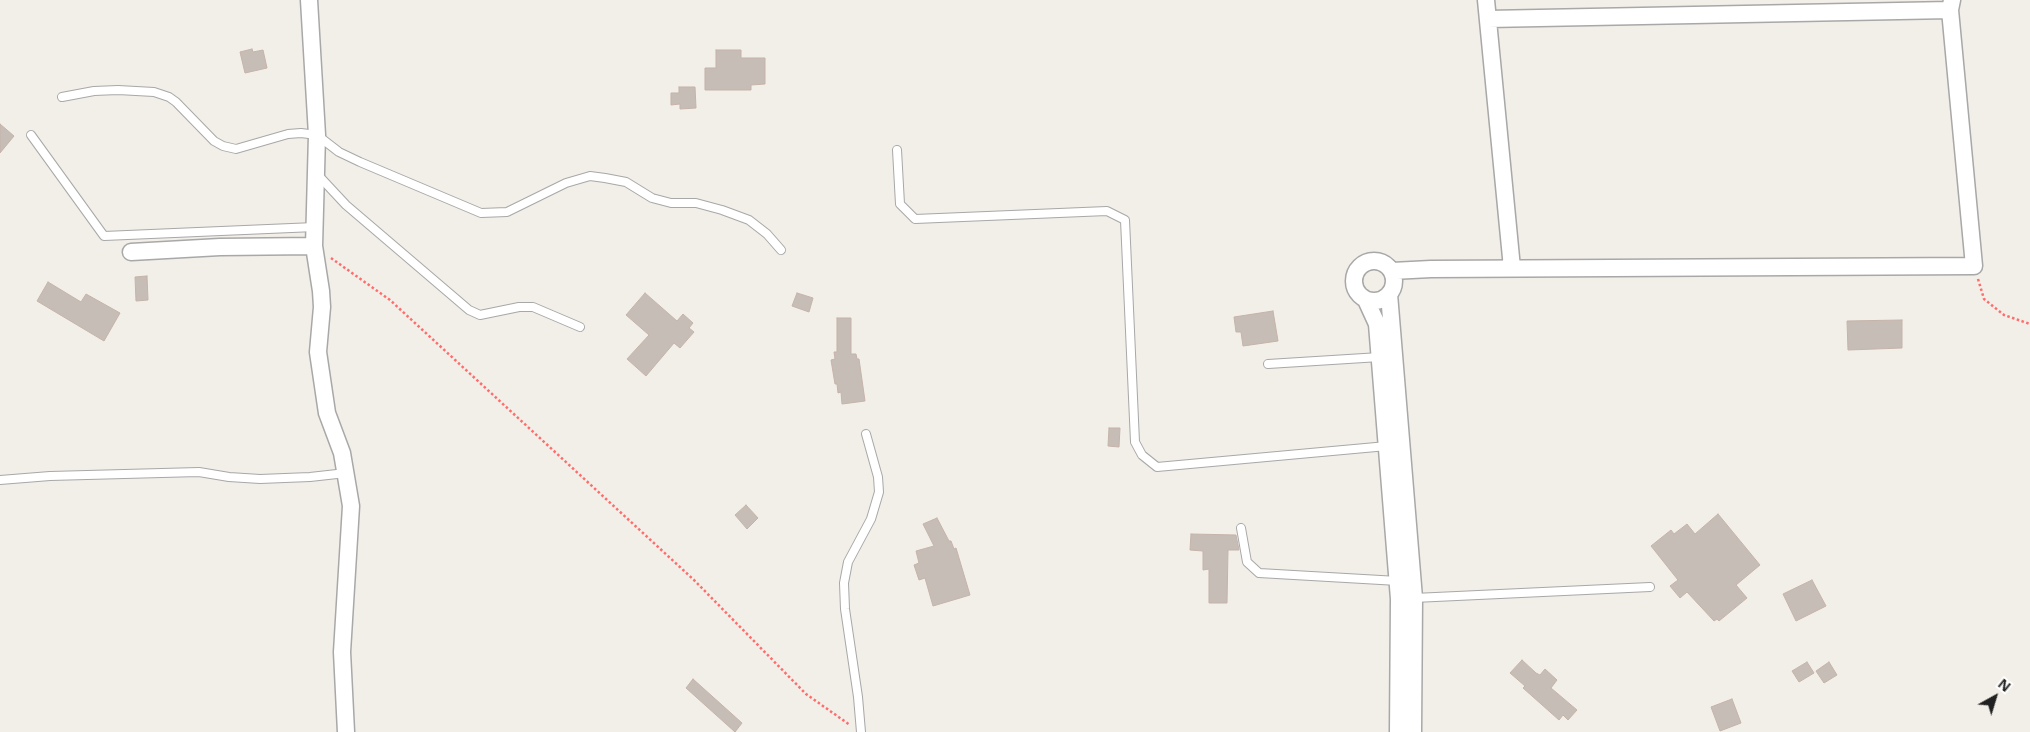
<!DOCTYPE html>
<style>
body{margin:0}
#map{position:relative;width:2030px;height:732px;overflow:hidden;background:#f2eee8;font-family:"Noto Sans",sans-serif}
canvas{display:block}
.north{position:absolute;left:1970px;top:672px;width:50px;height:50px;-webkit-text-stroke:4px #fff;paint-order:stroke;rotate:39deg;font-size:14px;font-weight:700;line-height:20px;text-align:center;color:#212121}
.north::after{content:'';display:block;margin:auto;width:18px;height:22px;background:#212121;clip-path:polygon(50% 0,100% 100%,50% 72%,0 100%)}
</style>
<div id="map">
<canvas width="2030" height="732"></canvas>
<div class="north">N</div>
</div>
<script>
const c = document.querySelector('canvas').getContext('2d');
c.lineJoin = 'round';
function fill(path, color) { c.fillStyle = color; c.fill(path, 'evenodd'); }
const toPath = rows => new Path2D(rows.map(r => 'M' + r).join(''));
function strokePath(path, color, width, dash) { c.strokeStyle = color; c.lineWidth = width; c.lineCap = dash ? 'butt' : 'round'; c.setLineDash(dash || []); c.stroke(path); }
const building = toPath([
 [252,49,253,52,263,50,267,68,245,73,240,52,252,49],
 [716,50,741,50,741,58,765,58,765,84,751,85,751,90,705,90,705,68,716,68,716,50],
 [679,87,695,87,696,108,680,109,680,104,671,105,671,93,679,93,679,87],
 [0,124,14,136,0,153,0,124],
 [147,276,148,300,136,301,135,277,147,276],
 [48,282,81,302,86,294,120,313,104,341,37,301,48,282],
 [645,293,677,321,683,314,693,323,689,328,694,332,680,348,674,343,646,376,627,359,649,335,626,315,645,293],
 [797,293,813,298,809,312,792,306,797,293],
 [1273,311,1278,341,1243,346,1241,332,1236,332,1234,317,1273,311],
 [837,318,851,318,851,354,856,354,857,359,859,359,865,401,842,404,841,392,838,393,837,384,835,384,831,360,835,359,834,352,837,352,837,318],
 [1902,320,1902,348,1848,350,1847,321,1902,320],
 [1109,428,1120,428,1119,447,1108,446,1109,428],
 [746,505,758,518,747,529,735,515,746,505],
 [1718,514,1760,565,1736,585,1747,598,1719,621,1717,619,1714,621,1687,592,1680,598,1670,586,1678,580,1651,546,1671,530,1674,534,1687,524,1695,534,1718,514],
 [937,518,949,541,951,541,954,549,956,548,970,595,933,606,925,578,919,580,914,565,919,563,916,551,934,546,923,524,937,518],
 [1191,534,1236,535,1239,550,1228,550,1227,603,1209,603,1209,569,1203,570,1203,551,1190,550,1191,534],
 [1812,580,1826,606,1796,621,1783,594,1812,580],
 [1522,660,1536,673,1540,675,1545,669,1557,680,1551,688,1577,710,1568,720,1563,715,1559,720,1523,688,1525,686,1510,673,1522,660],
 [1807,662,1814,673,1799,682,1792,671,1807,662],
 [1829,662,1837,675,1824,683,1816,671,1829,662],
 [693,679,742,723,735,732,686,688,693,679],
 [1732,699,1741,723,1720,731,1711,707,1732,699]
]);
fill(building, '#c7bdb7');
strokePath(building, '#c5b3a9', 1);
const lane = toPath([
 [62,97,94,91,118,90,154,92,169,97,176,102,214,141,223,146,236,149,288,134,301,133,317,135,339,152,360,162,481,213,507,212,566,183,590,176,605,178,626,182,652,198,671,203,696,203,722,210,749,220,767,234,781,250],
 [31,135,104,236,315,227],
 [897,150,900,204,915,219,1107,211,1125,220,1135,442,1142,455,1157,467,1387,446],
 [318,175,346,205,469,310,480,315,519,307,533,307,580,327],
 [1268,364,1380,357],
 [0,480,50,476,199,472,229,477,260,479,310,477,346,473],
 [1241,528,1247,562,1259,573,1398,581],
 [1414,598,1650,587],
 [861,732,858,697,845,609,844,583,848,562,871,519,879,492,878,477,866,434]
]);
const street = toPath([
 [309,0,317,135,314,246,321,291,322,307,318,352,327,413,342,453,351,506,342,652,346,732],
 [1486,0,1512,268],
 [1488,19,1950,10],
 [131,252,220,247,314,246],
 '1354 281a20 20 0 1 1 40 0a20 20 0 1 1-40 0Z',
 [1392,271,1431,269,1974,266,1950,10,1952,0],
 [1389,294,1414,598,1413,732],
 [1366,300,1377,324,1399,599,1398,732]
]);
strokePath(lane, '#a8a8a8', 10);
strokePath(street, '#a8a8a8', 19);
strokePath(toPath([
 [331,258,390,300,694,580,806,694,850,725],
 [1978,279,1984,299,2004,315,2030,324]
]), '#ff6c6c', 2.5, [2.5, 2.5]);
strokePath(lane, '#fff', 8);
strokePath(street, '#fff', 16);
</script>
